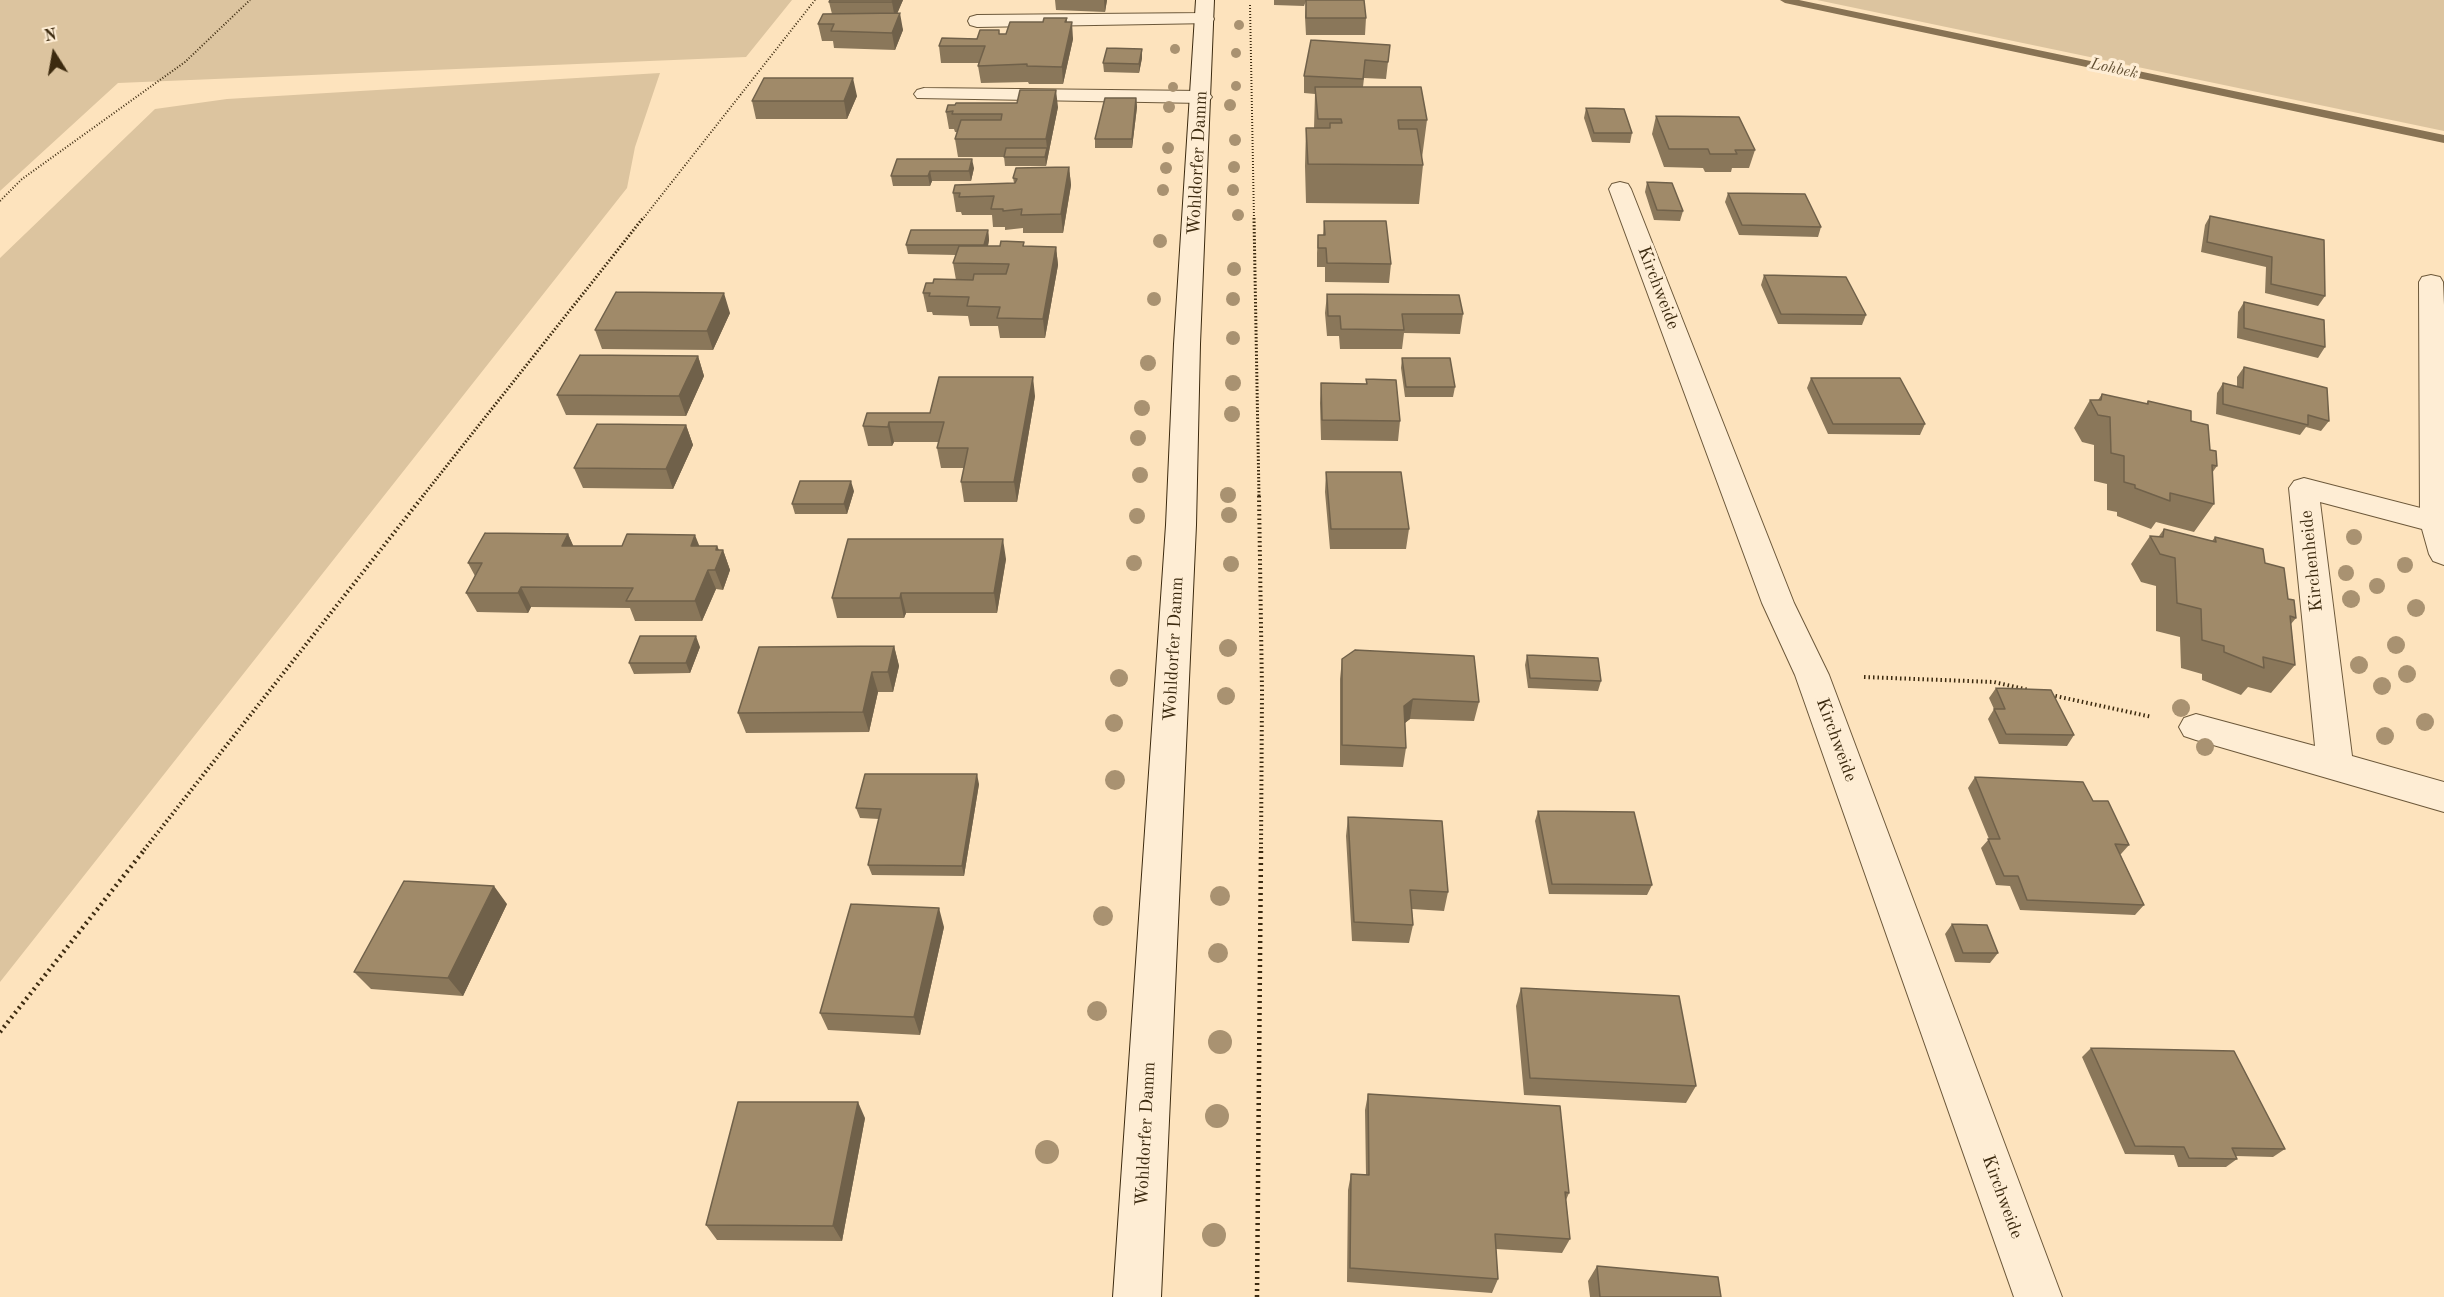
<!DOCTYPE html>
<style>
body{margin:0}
#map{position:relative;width:2444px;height:1297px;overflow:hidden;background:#fde3bd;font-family:"Old Standard TT",serif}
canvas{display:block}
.north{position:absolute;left:24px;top:24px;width:60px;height:60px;-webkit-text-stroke:4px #feedd4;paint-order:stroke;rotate:349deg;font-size:16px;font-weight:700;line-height:24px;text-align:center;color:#3c2a0f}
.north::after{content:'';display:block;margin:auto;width:21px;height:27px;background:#3c2a0f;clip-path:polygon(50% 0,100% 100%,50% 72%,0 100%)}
</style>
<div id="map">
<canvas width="2444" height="1297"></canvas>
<div class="north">N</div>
</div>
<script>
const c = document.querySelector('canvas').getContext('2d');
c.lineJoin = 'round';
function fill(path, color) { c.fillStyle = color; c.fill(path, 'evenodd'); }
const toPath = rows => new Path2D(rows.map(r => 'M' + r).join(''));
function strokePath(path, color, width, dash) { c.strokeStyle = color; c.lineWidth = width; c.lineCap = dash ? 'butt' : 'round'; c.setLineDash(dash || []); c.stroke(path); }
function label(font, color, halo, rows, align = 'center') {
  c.font = font + ' "Old Standard TT",serif'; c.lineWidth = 6; c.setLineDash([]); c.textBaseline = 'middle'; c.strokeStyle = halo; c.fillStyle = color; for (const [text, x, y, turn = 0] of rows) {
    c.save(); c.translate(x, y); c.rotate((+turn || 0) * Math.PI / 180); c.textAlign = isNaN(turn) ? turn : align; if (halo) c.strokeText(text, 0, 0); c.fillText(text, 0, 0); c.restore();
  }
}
fill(toPath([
 [0,0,792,0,746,57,118,83,0,191],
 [1817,0,2444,0,2444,131],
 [660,73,635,147,627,188,0,982,0,258,155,109,227,99]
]), '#dcc49f');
fill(toPath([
 [1780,0,1799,0,2444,135,2444,143,1785,3,1780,0]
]), '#887354');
const lane = toPath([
 [1205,13,1212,15,1214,19,1212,23,977,27,970,25,968,21,970,17,977,15,1205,13],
 [924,88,1202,91,1209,93,1212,97,1209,101,1202,103,917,98,914,94,917,90,924,88],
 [2431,275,2440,277,2443,282,2444,305,2444,530,2435,532,2424,529,2420,522,2419,282,2422,277,2431,275]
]);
const street = toPath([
 [1620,182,1628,184,1631,189,1794,603,1829,675,2062,1297,2014,1297,1795,675,1762,603,1609,189,1612,184,1620,182],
 [2304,478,2444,514,2444,565,2433,561,2429,554,2422,529,2320,502,2352,756,2444,782,2444,812,2196,740,2184,736,2179,727,2184,718,2196,714,2315,746,2289,488,2294,481,2304,478]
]);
const secondary = toPath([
 [1196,0,1214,0,1200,344,1196,525,1161,1297,1113,1297,1166,525,1174,344,1196,0]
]);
strokePath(lane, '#6c583a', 2);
strokePath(street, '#6c583a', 2);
strokePath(secondary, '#3c2a0f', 2);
strokePath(toPath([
 [1250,5,1254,220],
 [0,201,22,179,185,62,250,0],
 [642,220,815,0]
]), '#3c2a0f', 2, [1, 2]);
strokePath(toPath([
 [1254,218,1259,497],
 [422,497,643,218]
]), '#3c2a0f', 3, [1.5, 2]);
strokePath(toPath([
 [1259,496,1262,691,1261,850],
 [1864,677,1994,682,2029,690],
 [2051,695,2152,717],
 [144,850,423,496]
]), '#3c2a0f', 4, [1.5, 3]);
strokePath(toPath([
 [0,1032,145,849],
 [1257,1297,1261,849]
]), '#3c2a0f', 4.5, [2, 4]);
fill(lane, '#feedd4');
fill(street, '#feedd4');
fill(secondary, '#feedd4');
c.fillStyle = '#a99271';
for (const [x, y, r] of [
 [1239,25,5],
 [1175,49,5],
 [1236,53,5],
 [1236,86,5],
 [1173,87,5],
 [1230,105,6],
 [1169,107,6],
 [1235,140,6],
 [1168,148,6],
 [1234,167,6],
 [1166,168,6],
 [1163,190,6],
 [1233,190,6],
 [1238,215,6],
 [1160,241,7],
 [1234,269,7],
 [1154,299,7],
 [1233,299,7],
 [1233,338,7],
 [1148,363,8],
 [1233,383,8],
 [1142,408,8],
 [1232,414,8],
 [1138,438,8],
 [1140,475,8],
 [1228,495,8],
 [1229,515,8],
 [1137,516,8],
 [2354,537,8],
 [1134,563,8],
 [1231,564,8],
 [2405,565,8],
 [2346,573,8],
 [2377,586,8],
 [2351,599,9],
 [2416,608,9],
 [2396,645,9],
 [1228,648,9],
 [2359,665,9],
 [2407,674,9],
 [1119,678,9],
 [2382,686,9],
 [1226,696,9],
 [2181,708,9],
 [2425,722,9],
 [1114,723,9],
 [2385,736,9],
 [2205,747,9],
 [1115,780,10],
 [1220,896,10],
 [1103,916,10],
 [1218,953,10],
 [1097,1011,10],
 [1220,1042,12],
 [1217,1116,12],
 [1047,1152,12],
 [1214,1235,12]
]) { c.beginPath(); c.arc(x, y, r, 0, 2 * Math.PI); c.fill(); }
fill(toPath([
 [903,0,897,13,903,30,895,50,834,48,833,41,822,41,818,24,832,14,829,2],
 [1022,0,1107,0,1105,12,1056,10,1055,0],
 [1274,0,1364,0,1366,18,1365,35,1306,35,1305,17,1306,1,1304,6,1274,5],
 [1067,18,1067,22,1073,39,1063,84,1029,84,1028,82,981,83,978,66,979,63,941,63,939,46,1000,34,1006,34,1043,22],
 [1390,45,1386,79,1364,78,1363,87,1427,120,1422,158,1423,165,1419,204,1306,203,1305,166,1306,128,1314,128,1315,94,1304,93,1304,76],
 [1142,49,1142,58,1139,73,1104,72,1103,63],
 [857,96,847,119,756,119,752,101],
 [1136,98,1137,107,1132,148,1095,148,1095,139],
 [1058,107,1046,166,1005,166,1004,157,958,157,955,139,957,132,955,132,954,129,949,129,946,112],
 [1586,108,1632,133,1630,143,1592,142,1584,118],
 [1656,116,1755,150,1749,168,1732,168,1731,172,1705,172,1703,168,1664,167,1652,134],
 [897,159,974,168,971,181,932,181,930,186,893,186,891,176],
 [1069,167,1071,185,1063,233,1023,233,1023,228,1005,230,1005,227,993,227,992,215,962,215,961,212,956,212,953,193,1014,183,1013,178],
 [1647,182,1683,211,1680,221,1654,220,1645,192],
 [1728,193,1821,227,1818,237,1739,235,1725,202],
 [2210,216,2324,240,2325,296,2318,306,2265,293,2266,267,2201,252,2205,225],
 [1324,221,1391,264,1389,283,1325,282,1325,267,1317,267,1317,253,1318,235,1323,235],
 [988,230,989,240,988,246,1056,247,1058,265,1045,338,1000,338,998,326,970,326,968,316,933,315,932,312,927,312,923,293,933,283,956,280,953,263,956,255,908,254,906,245],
 [1764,275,1866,315,1862,325,1778,324,1761,285],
 [1327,294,1463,314,1460,334,1404,333,1402,349,1340,349,1339,336,1327,336,1325,313],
 [2244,302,2325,347,2318,358,2237,338,2238,312],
 [730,313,713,350,602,349,595,330],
 [698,356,704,376,686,416,566,415,557,395],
 [1402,358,1455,387,1453,397,1405,397,1401,368],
 [2244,367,2329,421,2321,431,2306,427,2300,435,2216,414,2217,393,2223,383,2237,387,2237,377],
 [1811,378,1925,424,1920,435,1828,434,1807,388],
 [1366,379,1400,421,1398,441,1321,440,1320,403,1321,383,1366,384],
 [2102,394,2146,404,2148,401,2191,421,2210,450,2217,466,2212,473,2214,504,2194,532,2156,522,2151,529,2117,516,2117,512,2107,510,2107,484,2094,481,2094,445,2082,442,2074,428,2090,400,2098,400],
 [1035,396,1017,502,964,502,961,482,964,468,941,468,937,448,939,442,894,442,892,446,868,446,863,426,930,413],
 [686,425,693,445,673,489,583,488,574,468],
 [1326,472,1409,529,1406,549,1330,549,1325,492],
 [854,491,847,514,795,514,792,504],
 [2164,529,2212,541,2215,537,2265,563,2288,599,2296,618,2291,624,2295,665,2271,693,2248,687,2241,695,2202,680,2202,674,2181,668,2180,637,2156,631,2156,586,2141,582,2131,564,2150,536,2159,536],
 [568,534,573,546,717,546,719,550,723,550,730,570,723,590,716,589,702,621,635,621,630,608,531,607,528,613,477,612,466,593,475,576,468,563],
 [1006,559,997,613,906,613,904,618,837,618,832,598],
 [894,646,899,666,893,692,878,692,869,732,746,733,738,713],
 [700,647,690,673,634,674,629,663],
 [1527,655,1601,681,1598,691,1528,688,1525,665],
 [1342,659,1479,702,1474,721,1410,719,1405,723,1406,748,1403,767,1340,765,1340,679],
 [1996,688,2074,735,2067,746,1999,744,1988,719,1994,709,1989,698],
 [1975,777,2093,801,2129,845,2121,854,2120,854,2144,905,2135,915,2020,910,2010,886,1996,885,1981,848,1989,839,1968,788],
 [979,784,964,876,872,875,868,865,879,819,860,818,856,808],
 [1538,811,1652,885,1647,895,1549,894,1535,821],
 [1348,817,1448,892,1444,911,1412,909,1413,925,1409,943,1352,941,1346,836],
 [507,904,463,996,371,989,354,972],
 [1952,924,1998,953,1990,963,1955,962,1945,934],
 [944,927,920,1035,828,1030,820,1013],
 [1521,988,1696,1086,1686,1103,1524,1095,1516,1006],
 [2091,1048,2285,1149,2273,1157,2236,1156,2237,1159,2226,1167,2178,1167,2174,1155,2125,1154,2082,1057],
 [1368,1094,1569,1193,1566,1200,1570,1239,1562,1253,1496,1249,1498,1279,1492,1293,1347,1282,1348,1190,1351,1174,1366,1175,1365,1110],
 [865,1118,842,1241,717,1240,706,1225],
 [1597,1266,1721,1297,1590,1297,1588,1281]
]), '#8a775a');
fill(toPath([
 [893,0,903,0,895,19,892,2],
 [1104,0,1107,0,1105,12],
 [900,13,903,30,895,50,892,33],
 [1072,22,1073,39,1063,84,1062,67],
 [1142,49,1142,58,1139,73,1139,64],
 [853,78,857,96,847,119,844,101],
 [1056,90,1058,107,1046,166,1045,157,1047,148,1046,139],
 [1136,98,1137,107,1132,148,1132,139],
 [972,159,974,168,971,181,969,171],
 [1069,167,1071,185,1063,233,1061,214],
 [930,171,932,181,930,186,928,176],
 [988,230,989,240,986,255,984,245],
 [1056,247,1058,265,1045,338,1043,319],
 [724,293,730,313,713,350,707,331],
 [698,356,704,376,686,416,679,396],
 [1033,377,1035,396,1017,502,1014,482],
 [889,422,894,442,892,446,888,427],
 [686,425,693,445,673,489,666,469],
 [851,481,854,491,847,514,844,504],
 [568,534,577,554,562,546],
 [695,535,703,555,691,546],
 [1003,539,1006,559,997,613,994,593],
 [717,546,721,556,723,550,730,570,723,590,715,570,716,550],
 [708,570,716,589,702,621,695,601],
 [521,587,531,607,528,613,518,593],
 [901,593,906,613,904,618,900,598],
 [696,636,700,647,690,673,686,663],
 [894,646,899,666,893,692,888,672],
 [872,672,878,692,869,732,863,712],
 [1413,699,1410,719,1401,726,1404,706],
 [977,774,979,784,964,876,962,866],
 [494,886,507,904,463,996,448,978],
 [939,908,944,927,920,1035,914,1017],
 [858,1102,865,1118,842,1241,833,1226]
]), '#70614a');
const building = toPath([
 [830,0,893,0,892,2,829,2,830,0],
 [1306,0,1364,0,1366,18,1306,18,1306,0],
 [900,13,892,33,831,31,834,24,818,24,823,14,900,13],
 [1044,18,1067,18,1065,22,1072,22,1062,67,1027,66,1027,64,978,66,985,46,939,46,942,38,977,39,980,30,999,30,999,34,1006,34,1010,22,1043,22,1044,18],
 [1311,40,1390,45,1388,62,1365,60,1363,79,1304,76,1311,40],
 [1107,48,1142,49,1139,64,1103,63,1107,48],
 [764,78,853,78,844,101,752,101,764,78],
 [1315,87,1421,87,1427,120,1398,120,1399,129,1417,129,1423,165,1308,164,1306,128,1330,128,1330,123,1342,123,1341,119,1318,119,1315,87],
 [1020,90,1056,90,1046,139,955,139,961,120,1001,120,1002,114,952,114,953,111,946,112,948,105,955,105,956,103,1017,103,1020,90],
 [1105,98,1136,98,1132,139,1095,139,1105,98],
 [1586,108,1624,109,1632,133,1594,133,1586,108],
 [1656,116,1739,117,1755,150,1735,150,1737,154,1710,154,1708,149,1669,149,1656,116],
 [1006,148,1047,148,1045,157,1004,157,1006,148],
 [897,159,972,159,969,171,930,171,928,176,891,176,897,159],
 [1069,167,1061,214,1021,215,1022,209,1003,211,1003,209,991,209,994,196,959,197,960,193,953,193,955,185,1015,183,1017,179,1013,178,1016,168,1069,167],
 [1647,182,1672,183,1683,211,1657,210,1647,182],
 [1728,193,1805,194,1821,227,1742,225,1728,193],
 [2210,216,2324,240,2325,296,2271,284,2272,257,2207,242,2210,216],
 [1324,221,1386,221,1391,264,1327,263,1326,248,1318,248,1318,235,1325,235,1324,221],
 [911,230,988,230,984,245,906,245,911,230],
 [1001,241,1024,242,1023,246,1056,247,1043,319,997,318,1000,307,967,306,969,297,929,296,930,293,923,293,926,283,933,283,934,279,973,280,974,274,1006,274,1009,264,953,263,959,246,1000,246,1001,241],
 [1764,275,1846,277,1866,315,1781,314,1764,275],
 [616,292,724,293,707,331,595,330,616,292],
 [1327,294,1459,295,1463,314,1402,314,1404,330,1341,329,1340,316,1328,316,1327,294],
 [2244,302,2324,320,2325,347,2244,328,2244,302],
 [580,355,698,356,679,396,557,395,580,355],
 [1402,358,1450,358,1455,387,1406,387,1402,358],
 [2244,367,2327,388,2329,421,2308,415,2308,425,2223,404,2223,383,2243,388,2244,367],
 [939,377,1033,377,1014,482,961,482,968,448,937,448,944,422,889,422,888,427,863,426,867,413,930,413,939,377],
 [1811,378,1900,378,1925,424,1833,424,1811,378],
 [1366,379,1396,380,1400,421,1322,420,1321,383,1367,384,1366,379],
 [2102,394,2148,404,2148,401,2191,411,2191,421,2208,425,2210,450,2216,451,2217,466,2212,465,2214,504,2170,493,2170,501,2135,488,2135,485,2124,482,2124,456,2111,453,2110,417,2098,415,2090,400,2101,400,2102,394],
 [597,424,686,425,666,469,574,468,597,424],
 [1326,472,1401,472,1409,529,1331,529,1326,472],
 [800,481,851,481,844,504,792,504,800,481],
 [2164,529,2216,542,2215,537,2263,549,2265,563,2284,568,2288,599,2294,600,2296,618,2290,616,2295,665,2263,657,2264,668,2224,652,2224,646,2202,640,2201,609,2177,603,2175,558,2160,554,2150,536,2163,537,2164,529],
 [485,533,568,534,562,546,622,546,627,534,695,535,691,546,717,546,716,550,723,550,715,570,708,570,695,601,626,601,633,588,521,587,518,593,466,593,482,563,468,563,485,533],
 [848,539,1003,539,994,593,901,593,900,598,832,598,848,539],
 [640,636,696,636,686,663,629,663,640,636],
 [894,646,888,672,872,672,863,712,738,713,759,647,894,646],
 [1355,650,1474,656,1479,702,1413,699,1404,706,1406,748,1342,745,1342,659,1355,650],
 [1527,655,1598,658,1601,681,1530,678,1527,655],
 [1996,688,2051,690,2074,735,2006,734,1994,709,2005,709,1996,688],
 [865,774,977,774,962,866,868,865,881,809,856,808,865,774],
 [1975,777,2083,782,2093,801,2108,801,2129,845,2115,844,2144,905,2027,900,2018,876,2004,876,1988,839,2000,839,1975,777],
 [1538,811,1634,812,1652,885,1552,884,1538,811],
 [1348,817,1442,821,1448,892,1410,890,1413,925,1354,922,1348,817],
 [404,881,494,886,448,978,354,972,404,881],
 [851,904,939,908,914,1017,820,1013,851,904],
 [1952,924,1987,925,1998,953,1963,953,1952,924],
 [1521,988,1679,996,1696,1086,1530,1078,1521,988],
 [2091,1048,2234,1051,2285,1149,2232,1148,2237,1159,2189,1158,2184,1147,2135,1146,2091,1048],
 [1368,1094,1560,1106,1569,1193,1565,1192,1570,1239,1495,1234,1498,1279,1350,1268,1351,1174,1369,1175,1368,1094],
 [738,1102,858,1102,833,1226,706,1225,738,1102],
 [1597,1266,1718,1277,1721,1297,1600,1297,1597,1266]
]);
fill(building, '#a08a69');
strokePath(building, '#70614a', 1.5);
label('italic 16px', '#624f32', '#feedd4', [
 ["Lohbek",2114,69,12]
]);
label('18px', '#3c2a0f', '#feedd4', [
 ["Wohldorfer Damm",1198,163,-87],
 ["Kirchweide",1658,288,69],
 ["Kirchenheide",2312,561,-96],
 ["Wohldorfer Damm",1174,649,-87],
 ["Kirchweide",1836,740,70],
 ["Wohldorfer Damm",1146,1134,-87],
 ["Kirchweide",2002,1197,70]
]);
</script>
